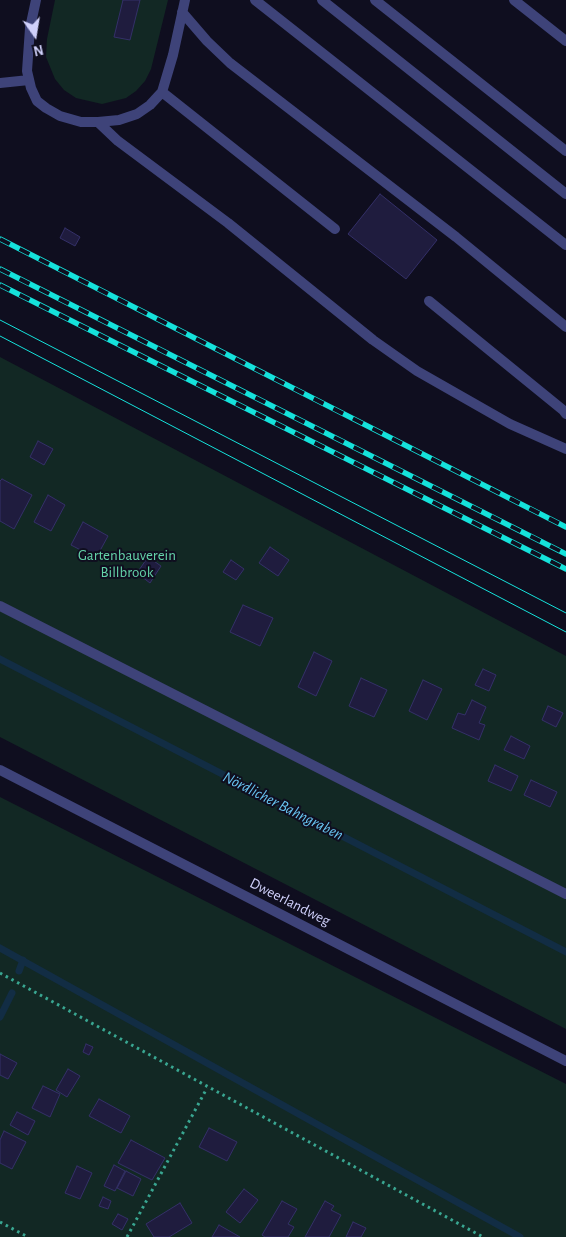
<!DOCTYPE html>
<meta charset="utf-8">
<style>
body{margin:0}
#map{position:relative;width:566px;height:1237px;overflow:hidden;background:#0f0e1f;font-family:"Alegreya Sans",sans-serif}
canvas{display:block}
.north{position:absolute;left:10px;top:10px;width:50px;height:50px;-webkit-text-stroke:4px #0f0e1f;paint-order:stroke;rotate:167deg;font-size:14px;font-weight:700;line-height:20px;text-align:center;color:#d0d1fb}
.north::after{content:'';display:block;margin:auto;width:18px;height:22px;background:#d0d1fb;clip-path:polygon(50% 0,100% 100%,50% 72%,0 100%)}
</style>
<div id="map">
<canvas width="566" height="1237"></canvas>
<div class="north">N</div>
</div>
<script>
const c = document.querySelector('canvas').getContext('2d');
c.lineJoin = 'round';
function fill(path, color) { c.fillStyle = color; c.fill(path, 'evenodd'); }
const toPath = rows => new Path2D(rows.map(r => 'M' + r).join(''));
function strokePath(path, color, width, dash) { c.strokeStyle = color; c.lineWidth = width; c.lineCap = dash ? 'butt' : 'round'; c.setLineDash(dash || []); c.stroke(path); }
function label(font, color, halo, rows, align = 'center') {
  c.font = font + ' "Alegreya Sans",sans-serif'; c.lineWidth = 4; c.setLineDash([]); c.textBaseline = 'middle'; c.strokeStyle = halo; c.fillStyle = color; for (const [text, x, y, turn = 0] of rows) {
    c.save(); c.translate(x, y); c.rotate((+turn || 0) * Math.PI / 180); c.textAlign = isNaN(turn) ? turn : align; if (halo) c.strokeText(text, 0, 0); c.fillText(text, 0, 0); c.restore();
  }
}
fill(toPath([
 [55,0,168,0,151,69,145,81,136,91,126,98,102,104,76,98,64,90,55,79,46,57,47,39],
 [0,357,566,656,566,1029,0,737],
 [0,797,566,1084,566,1237,0,1237]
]), '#122824');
strokePath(toPath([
 [0,659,566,952],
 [0,948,520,1237],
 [19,971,23,960],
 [0,1017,12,993]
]), '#122d44', 7);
const building = toPath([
 [123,0,140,0,130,40,114,37,123,0],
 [380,194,437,240,406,279,348,234,380,194],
 [65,228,80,237,75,246,60,238,65,228],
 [38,441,53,449,44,465,30,457,38,441],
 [2,479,32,495,14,529,0,521,0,481,2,479],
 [48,495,65,505,51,531,34,522,48,495],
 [83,522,108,536,96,558,71,545,83,522],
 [270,547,289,560,278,576,259,563,270,547],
 [148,557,161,566,150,583,137,573,148,557],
 [231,560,244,569,236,580,223,572,231,560],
 [243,605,273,618,260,646,230,632,243,605],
 [314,652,332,661,316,696,298,687,314,652],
 [483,669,496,675,489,691,475,685,483,669],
 [361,678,387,690,374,717,349,706,361,678],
 [423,680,442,689,427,720,409,711,423,680],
 [472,700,486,707,479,723,485,725,479,740,452,728,458,713,465,715,472,700],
 [548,706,563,713,556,727,542,720,548,706],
 [511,736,530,746,524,759,504,750,511,736],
 [495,765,518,776,511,791,488,781,495,765],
 [531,780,557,792,550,807,524,795,531,780],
 [86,1044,93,1047,89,1055,83,1052,86,1044],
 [0,1054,17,1063,8,1079,0,1075,0,1054],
 [68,1069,80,1076,67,1097,56,1090,68,1069],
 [43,1086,60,1094,50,1117,32,1108,43,1086],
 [99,1099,130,1116,121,1133,89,1116,99,1099],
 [17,1112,35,1121,28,1135,10,1125,17,1112],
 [209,1128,237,1142,227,1161,199,1147,209,1128],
 [4,1131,26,1142,12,1169,0,1163,0,1140,4,1131],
 [131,1140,165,1158,152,1180,118,1163,131,1140],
 [114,1165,125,1171,115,1191,104,1186,114,1165],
 [77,1166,92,1173,80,1199,65,1193,77,1166],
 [126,1171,141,1179,133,1196,117,1188,126,1171],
 [244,1189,258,1200,240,1223,226,1212,244,1189],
 [103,1197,111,1201,108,1209,99,1206,103,1197],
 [282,1201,297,1209,288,1224,294,1227,288,1237,265,1237,262,1235,282,1201],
 [325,1201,334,1206,331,1210,341,1215,329,1237,305,1237,325,1201],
 [180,1203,192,1223,169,1237,154,1237,146,1224,180,1203],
 [118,1214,128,1219,122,1230,112,1224,118,1214],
 [353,1222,366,1228,361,1237,346,1237,353,1222],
 [219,1225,240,1237,212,1237,219,1225]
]);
fill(building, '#1f1c3e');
strokePath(building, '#343068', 1);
strokePath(toPath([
 [0,973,483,1237],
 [0,1222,28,1237],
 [127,1237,207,1088]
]), '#39a691', 3, [2.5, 4]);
strokePath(toPath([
 [36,0,30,28,27,71,31,88,37,101,46,108,60,116,81,122,98,122,119,120,137,114,150,105,162,92,173,55,185,0],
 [255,0,566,245],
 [322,0,566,194],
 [375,0,566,151],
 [514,0,566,41],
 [182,12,207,41,230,63,456,237,566,327],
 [0,83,29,80],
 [162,92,335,229],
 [98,122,118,141,228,223,373,340,417,371,510,424,566,449],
 [429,301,563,410,566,414],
 [0,606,566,894]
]), '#3e4379', 10);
strokePath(toPath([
 [0,770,566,1061]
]), '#3e4379', 10);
strokePath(toPath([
 [0,320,566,613],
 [0,336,566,632]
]), '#15e2db', 1);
const rail = toPath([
 [0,239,566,527],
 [0,269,566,554],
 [0,285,566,569]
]);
strokePath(rail, '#15e2db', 5.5);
strokePath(rail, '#0f0e1f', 4, [11]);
label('15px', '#64d3a9', '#0f0e1f', [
 ["Gartenbauverein",127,555],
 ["Billbrook",127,572]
]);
label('15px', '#d0d1fb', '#0f0e1f', [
 ["Dweerlandweg",290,902,27]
]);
label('italic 16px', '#68c4f1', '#0f0e1f', [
 ["Nördlicher Bahngraben",283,806,27]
]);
</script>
